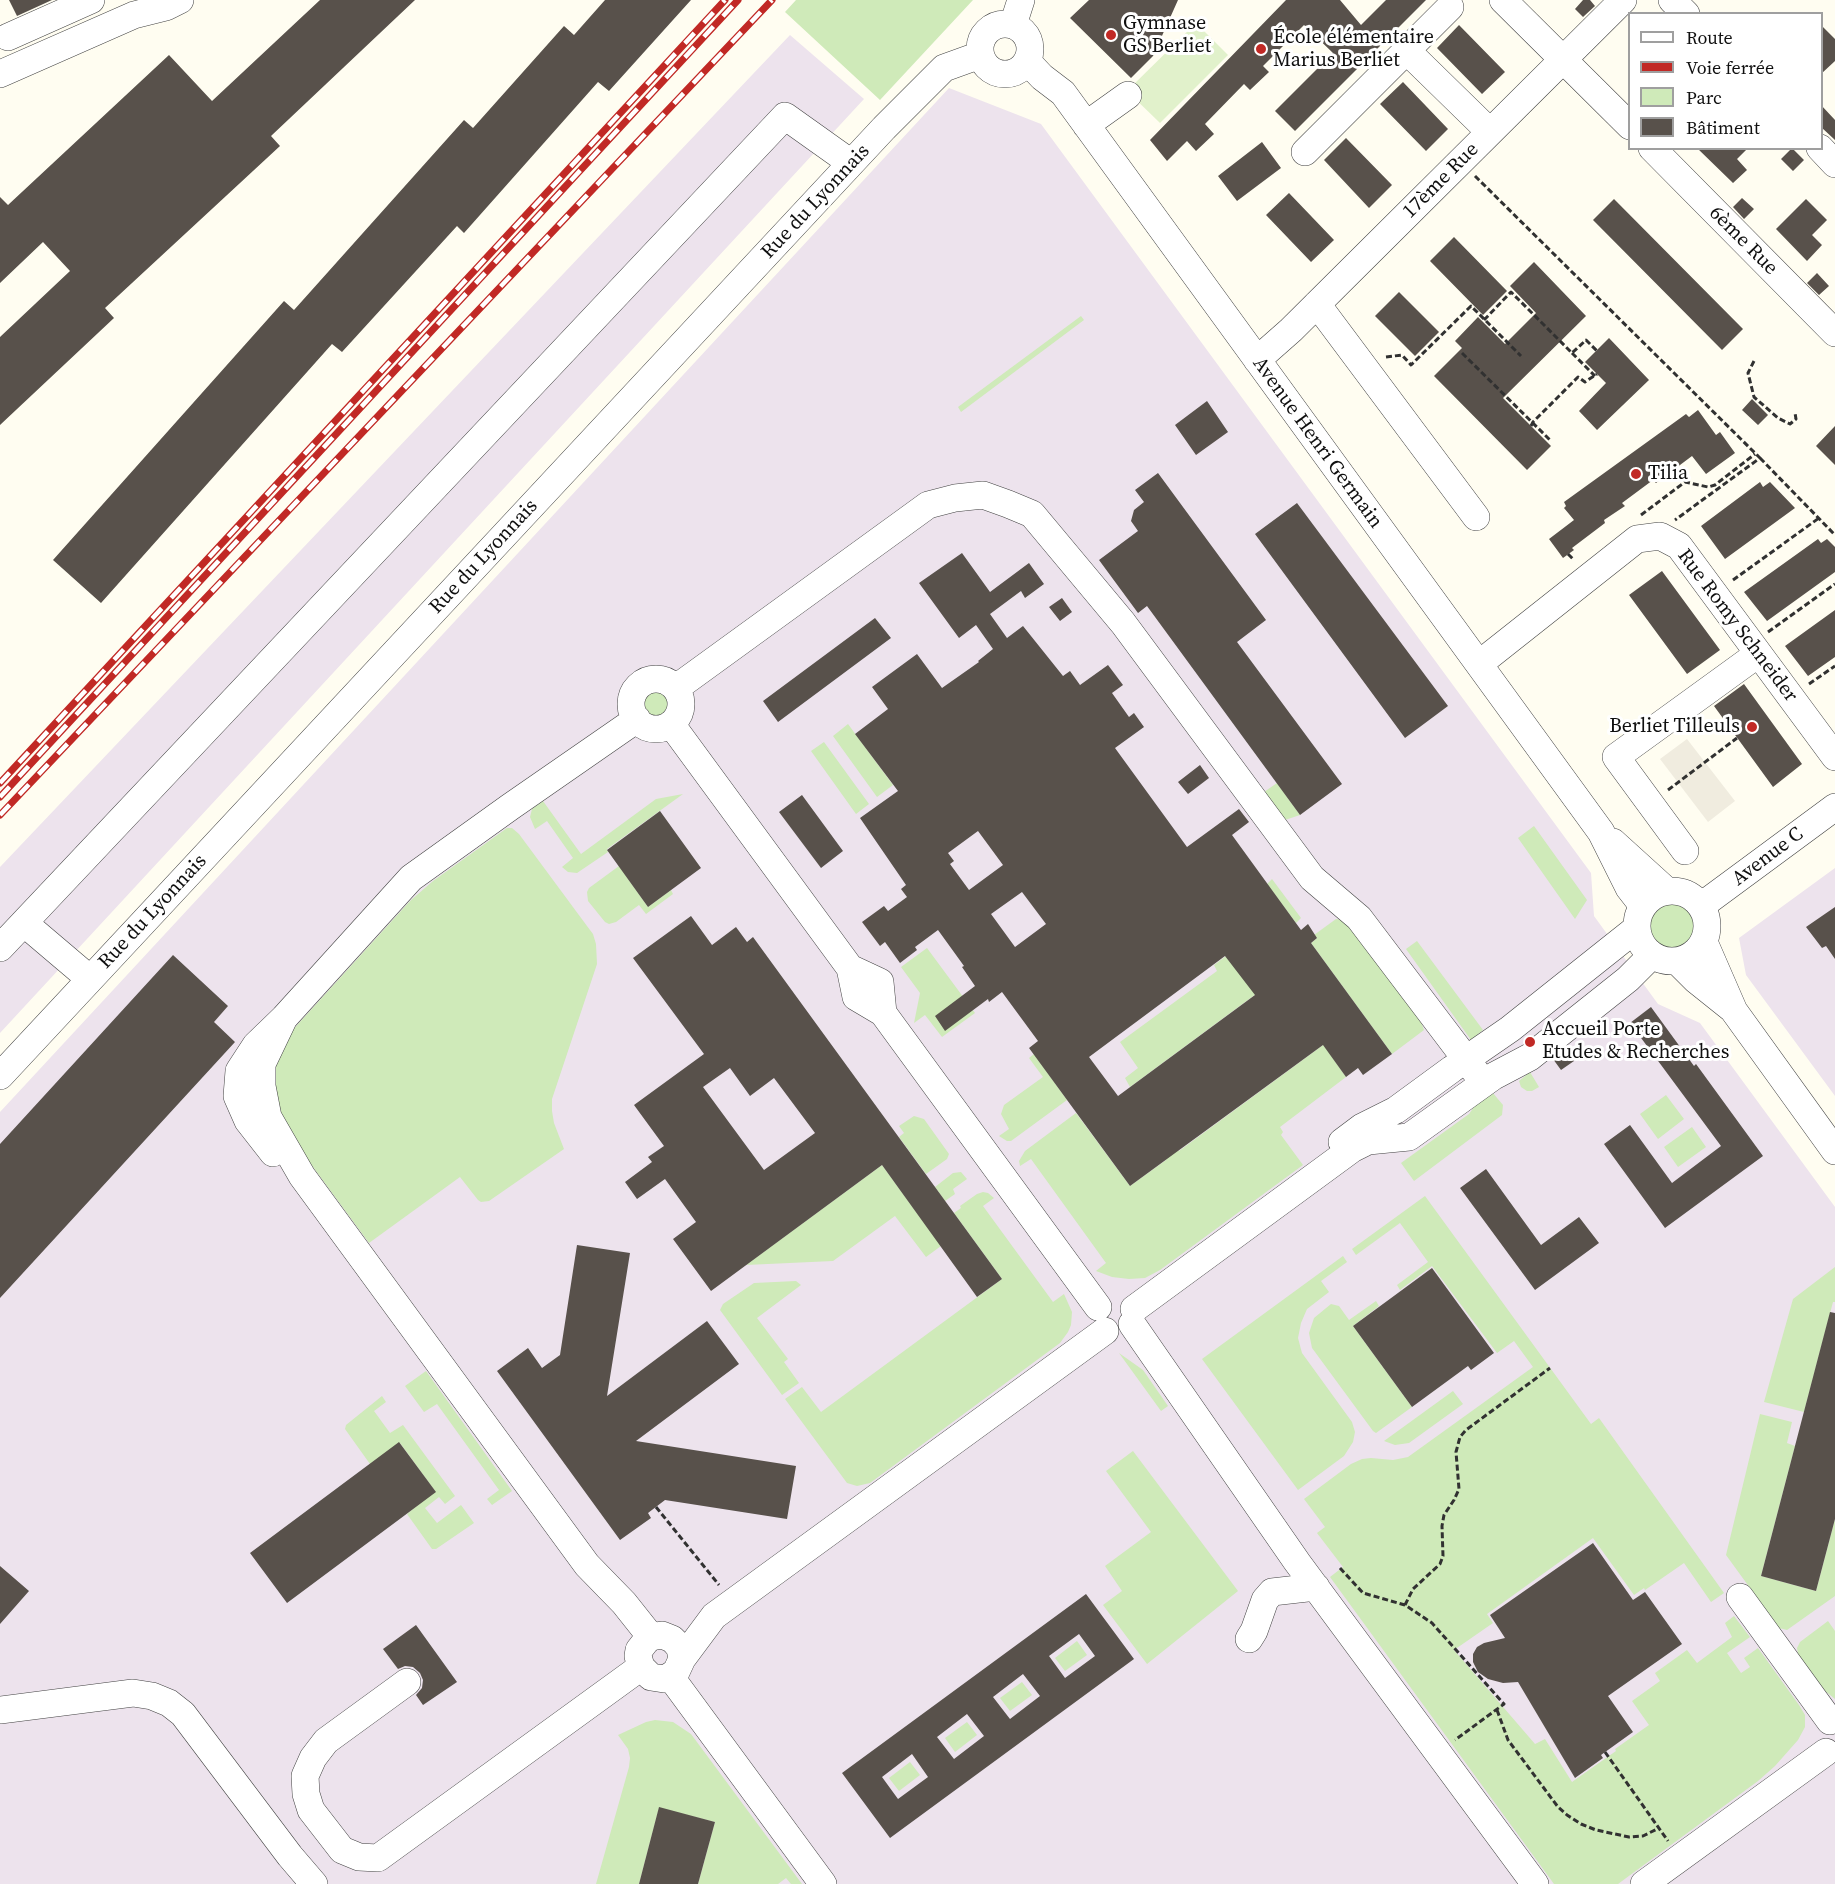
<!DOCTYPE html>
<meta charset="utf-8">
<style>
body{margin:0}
#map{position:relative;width:1835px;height:1884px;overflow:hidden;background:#fffdf1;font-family:"Source Serif 4",serif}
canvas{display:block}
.legend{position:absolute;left:1628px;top:12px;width:195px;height:138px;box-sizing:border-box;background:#fff;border:2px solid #9f9f9f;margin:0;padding:8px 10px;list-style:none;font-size:18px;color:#0f0f0f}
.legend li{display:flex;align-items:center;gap:12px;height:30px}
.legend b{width:30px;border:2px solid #9f9f9f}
</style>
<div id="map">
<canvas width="1835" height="1884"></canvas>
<ul class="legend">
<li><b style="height:8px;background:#fff"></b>Route</li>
<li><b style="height:8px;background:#c12925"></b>Voie ferrée</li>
<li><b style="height:16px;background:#cfeab9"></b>Parc</li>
<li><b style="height:16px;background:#58514b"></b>Bâtiment</li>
</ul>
</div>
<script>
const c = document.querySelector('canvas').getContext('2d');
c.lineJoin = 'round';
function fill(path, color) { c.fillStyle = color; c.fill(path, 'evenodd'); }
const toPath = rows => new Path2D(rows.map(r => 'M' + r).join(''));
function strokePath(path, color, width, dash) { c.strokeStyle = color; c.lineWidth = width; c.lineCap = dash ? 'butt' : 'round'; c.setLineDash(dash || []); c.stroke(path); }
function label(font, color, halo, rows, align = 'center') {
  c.font = font + ' "Source Serif 4",serif'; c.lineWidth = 6; c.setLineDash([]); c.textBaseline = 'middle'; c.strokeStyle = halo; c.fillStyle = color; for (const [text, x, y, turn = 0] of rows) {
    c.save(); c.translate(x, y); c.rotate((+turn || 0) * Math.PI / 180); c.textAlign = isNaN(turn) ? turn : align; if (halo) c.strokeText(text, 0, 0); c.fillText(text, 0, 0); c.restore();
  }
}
fill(toPath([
 [790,35,864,99,0,1033,0,867],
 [949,88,1041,124,1591,873,1594,916,1658,1004,1700,1023,1835,1207,1835,1884,0,1884,0,1112],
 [1835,868,1835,1096,1746,975,1739,938]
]), '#ede3ed');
fill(toPath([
 [796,0,973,0,880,100,785,12],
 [1081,316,1084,320,961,412,958,407],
 '641 703a16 16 0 1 1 32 0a16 16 0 1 1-32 0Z',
 [848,724,893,785,877,797,833,736],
 [824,742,869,804,856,814,811,751],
 [1277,783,1300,815,1285,820,1264,792],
 [683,794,607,849,608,852,577,873,568,872,562,867,573,858,547,821,535,829,530,817,532,809,543,801,581,854,656,799],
 [1534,826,1587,900,1575,919,1518,838],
 [507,828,512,828,519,834,587,926,593,934,596,944,597,964,552,1099,552,1111,554,1123,564,1149,489,1201,481,1202,478,1200,460,1177,369,1243,293,1140,278,1113,273,1073,278,1046,410,901,433,881],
 [619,866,648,907,671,890,673,894,646,914,639,905,616,922,609,924,605,922,588,901,587,892,589,888],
 [1272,879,1301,918,1296,923,1267,884],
 '1647 927a25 25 0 1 1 50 0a25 25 0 1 1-50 0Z',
 [1336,919,1344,920,1417,1011,1424,1030,1392,1054,1311,943,1317,938,1314,935],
 [1246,941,1275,980,1130,1087,1125,1078,1138,1068,1120,1042,1217,971,1214,965],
 [1417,941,1483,1030,1471,1040,1406,949],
 [927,948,975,1013,942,1037,925,1015,914,1023,920,993,901,967],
 [1338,1034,1332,1057,1346,1077,1280,1127,1283,1132,1281,1135,1303,1165,1160,1270,1145,1278,1129,1279,1112,1277,1096,1271,1106,1263,1031,1159,1020,1166,1019,1161,1025,1151,1076,1113,1130,1186,1166,1160,1169,1139,1179,1151],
 [1034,1054,1067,1100,1011,1141,1007,1141,999,1136,1009,1129,1001,1114,1004,1105,1043,1077,1029,1058],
 [1530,1072,1539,1087,1532,1091,1527,1091,1521,1087,1519,1081],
 [1492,1092,1503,1105,1502,1115,1414,1181,1401,1163,1469,1114,1474,1107],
 [1666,1095,1684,1119,1658,1139,1640,1114],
 [914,1116,924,1119,949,1154,947,1159,926,1174,899,1137,904,1133,899,1126],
 [1692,1127,1706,1147,1678,1167,1664,1147],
 [882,1165,941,1246,926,1257,895,1216,833,1261,746,1265],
 [961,1172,967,1179,953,1189,955,1194,945,1201,935,1187,953,1173],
 [983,1192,988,1193,994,1198,983,1206,1053,1302,1064,1294,1072,1312,1071,1325,1068,1332,1060,1343,870,1483,857,1486,847,1483,785,1399,802,1387,821,1412,1002,1279,954,1213,961,1208,960,1206,977,1194],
 [1425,1196,1591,1424,1599,1418,1724,1593,1711,1602,1684,1563,1645,1590,1644,1588,1634,1595,1593,1538,1487,1614,1493,1623,1454,1650,1535,1744,1545,1739,1572,1782,1616,1751,1615,1749,1649,1725,1632,1701,1660,1681,1655,1673,1687,1650,1697,1663,1732,1637,1725,1623,1734,1616,1750,1637,1727,1653,1741,1673,1750,1667,1744,1658,1758,1648,1799,1705,1805,1715,1805,1727,1798,1740,1775,1766,1758,1781,1618,1884,1554,1884,1330,1577,1343,1567,1317,1533,1325,1527,1304,1499,1351,1464,1362,1459,1371,1458,1393,1460,1408,1457,1533,1367,1514,1341,1497,1353,1432,1266,1400,1290,1397,1285,1428,1262,1400,1223,1356,1255,1352,1249],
 [1343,1256,1347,1262,1321,1281,1329,1292,1307,1309,1301,1323,1298,1338,1302,1353,1352,1422,1355,1432,1353,1442,1344,1456,1298,1490,1202,1359],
 [1835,1267,1835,1302,1833,1302,1804,1412,1764,1402,1793,1299],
 [796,1281,801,1285,757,1318,788,1359,784,1362,799,1383,782,1395,720,1310,723,1304,754,1283],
 [1376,1301,1379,1306,1353,1326,1412,1407,1376,1433,1373,1431,1315,1352,1312,1348,1309,1333,1314,1318,1331,1304,1339,1306,1349,1320],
 [1119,1353,1143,1370,1168,1406,1161,1411],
 [426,1371,512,1491,492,1505,487,1499,499,1490,437,1404,424,1412,405,1386],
 [1453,1391,1463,1404,1409,1443,1395,1445,1384,1441],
 [382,1396,386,1402,374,1411,390,1433,403,1425,455,1496,445,1504,439,1497,425,1508,437,1523,461,1505,474,1523,436,1549,432,1549,407,1514,435,1491,400,1443,370,1464,345,1429,346,1425],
 [1760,1414,1792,1422,1787,1443,1795,1446,1761,1576,1816,1591,1835,1519,1835,1596,1787,1630,1779,1628,1726,1555],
 [1133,1451,1238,1591,1147,1664,1103,1605,1122,1591,1105,1566,1151,1532,1106,1471],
 [1828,1621,1835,1631,1835,1699,1825,1691,1798,1654,1797,1648,1800,1642],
 [1077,1641,1087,1655,1065,1671,1055,1658],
 [1022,1682,1032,1695,1010,1711,1000,1698],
 [655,1720,673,1722,691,1734,802,1884,791,1884,786,1878,778,1884,698,1884,715,1822,659,1808,639,1884,596,1884,629,1767,630,1758,628,1749,618,1735,646,1722],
 [967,1722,977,1735,955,1752,945,1738],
 [910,1762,920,1775,899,1791,889,1778]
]), '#cfeab9');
fill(toPath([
 [1196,23,1228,55,1160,123,1127,91]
]), '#e1f1cb');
fill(toPath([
 [1687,739,1735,801,1708,822,1660,759]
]), '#f0ecdf');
fill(toPath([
 [9,0,52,0,17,16],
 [320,0,415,0,271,136,280,146,105,308,114,318,0,425,0,337,70,271,43,242,0,283,0,197,8,205,169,55,212,101],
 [605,0,691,0,609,91,598,82,464,233,457,226,342,352,332,344,101,603,53,560,284,301,294,310,464,120,473,128,564,26,574,35],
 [1089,0,1178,0,1153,56,1131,78,1070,18],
 [1286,0,1340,0,1361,25,1386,0,1426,0,1295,131,1275,111,1333,53,1304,25,1263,66,1269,72,1250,90,1244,84,1205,124,1214,134,1196,151,1187,141,1167,161,1150,140],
 [1583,0,1590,0,1595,6,1583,17,1575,9],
 [1459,25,1505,72,1482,94,1437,48],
 [1821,25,1835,39,1835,61,1821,74],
 [1403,82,1448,129,1426,151,1380,104],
 [1821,105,1835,120,1835,140,1821,127],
 [1346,138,1392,185,1369,208,1324,160],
 [1262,142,1281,168,1237,201,1218,176],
 [1697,148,1748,148,1737,159,1747,170,1733,183],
 [1792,148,1804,160,1793,171,1781,159],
 [1289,193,1334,240,1311,262,1266,215],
 [1742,198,1754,209,1744,219,1733,207],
 [1614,199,1743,329,1722,350,1593,220],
 [1806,199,1827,220,1812,235,1822,245,1807,261,1776,229],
 [1454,237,1507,291,1483,315,1430,261],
 [1534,262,1586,316,1503,398,1551,446,1527,470,1434,376,1462,348,1455,341,1478,317,1505,344,1536,313,1510,286],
 [1817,273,1829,286,1819,295,1807,283],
 [1399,292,1439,332,1415,356,1375,316],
 [1609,338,1649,380,1597,430,1579,411,1606,383,1585,362],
 [1752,399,1768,415,1758,425,1742,410],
 [1207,401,1228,432,1196,455,1175,425],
 [1698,410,1716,435,1720,432,1735,453,1706,474,1692,456,1656,483,1653,480,1622,503,1625,506,1604,520,1605,523,1572,548,1574,550,1563,558,1549,539,1574,520,1564,508,1566,506,1564,502,1686,414,1689,417],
 [1835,426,1835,465,1816,446],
 [1158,473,1266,620,1237,642,1342,784,1300,815,1147,606,1138,613,1099,560,1138,531,1131,521,1134,510,1144,502,1135,490],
 [1760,482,1763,487,1770,482,1795,508,1725,559,1701,526],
 [1297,503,1448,706,1405,738,1255,534],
 [1818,539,1821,543,1827,539,1835,547,1835,572,1767,621,1744,592],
 [962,553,990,592,1029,563,1044,584,1025,598,1021,591,990,614,1007,638,1023,626,1063,676,1070,671,1080,685,1108,665,1123,685,1112,693,1129,717,1134,713,1144,727,1115,748,1187,847,1239,809,1249,822,1232,835,1301,930,1308,924,1317,938,1311,943,1392,1054,1363,1075,1358,1068,1346,1077,1323,1045,1130,1186,1029,1048,1038,1041,1002,992,989,1002,988,999,945,1031,935,1016,975,986,962,967,964,966,938,930,915,947,917,950,900,963,885,942,880,946,862,922,884,906,888,911,907,897,901,889,906,885,860,818,898,791,855,734,888,709,872,687,917,654,942,688,979,662,978,661,993,649,976,625,959,638,919,583],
 [978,831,1003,865,969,890,950,864,954,861,948,853],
 [1022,892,1046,924,1015,947,991,914],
 [1225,956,1255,995,1118,1096,1089,1057],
 [1662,571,1720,650,1687,674,1629,595],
 [1062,598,1072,612,1060,621,1049,607],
 [1835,610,1835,657,1808,676,1785,646],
 [875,618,891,638,778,722,763,701],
 [1744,684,1802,764,1773,787,1714,706],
 [1200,765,1209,778,1188,794,1178,782],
 [802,795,843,851,821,868,779,812],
 [660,811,701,868,648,907,607,850],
 [1835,907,1835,959,1826,946,1822,948,1806,927],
 [691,916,712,945,736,927,747,942,753,937,1002,1279,977,1297,882,1165,711,1291,673,1239,696,1222,665,1179,637,1199,625,1182,652,1162,648,1157,664,1146,634,1105,704,1054,633,958],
 [730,1068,750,1096,774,1078,815,1133,764,1170,703,1087],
 [173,955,228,1006,214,1022,235,1042,0,1298,0,1144],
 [1651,1007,1694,1066,1696,1064,1763,1156,1665,1228,1604,1144,1630,1125,1672,1183,1721,1146,1630,1023],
 [1565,1049,1574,1061,1561,1070,1553,1059],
 [1486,1169,1541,1245,1579,1217,1599,1243,1535,1290,1460,1188],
 [577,1245,630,1253,607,1396,707,1321,739,1364,636,1441,796,1466,787,1519,665,1500,648,1513,651,1518,620,1540,497,1371,528,1348,542,1368,560,1355],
 [1432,1268,1494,1353,1471,1370,1468,1366,1412,1407,1353,1326],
 [1830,1312,1835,1313,1835,1519,1816,1591,1761,1576],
 [399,1442,436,1492,287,1603,250,1553],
 [1593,1543,1633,1600,1645,1592,1682,1644,1608,1696,1633,1732,1601,1755,1603,1758,1575,1778,1518,1682,1503,1683,1488,1679,1478,1672,1473,1662,1473,1654,1477,1647,1484,1643,1505,1638,1490,1615],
 [0,1566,29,1591,0,1624],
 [1086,1594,1134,1659,890,1838,842,1773],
 [1079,1634,1095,1656,1065,1678,1049,1656],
 [1023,1674,1040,1696,1010,1719,993,1697],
 [967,1714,984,1736,954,1759,937,1737],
 [912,1754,928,1777,898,1799,882,1777],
 [416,1625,457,1682,423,1705,416,1695,422,1688,423,1680,420,1673,413,1667,405,1666,398,1669,383,1649],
 [659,1807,715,1822,698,1884,639,1884]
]), '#58514b');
const minor = toPath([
 [1503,0,1630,126],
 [1672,0,1686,14],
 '980 49a25 25 0 1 1 50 0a25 25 0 1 1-50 0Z',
 [1013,25,1021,0],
 [8,37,91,0],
 [1406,50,1490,132],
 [1027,61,1042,77,1063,93,1601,832,1629,888,1643,906],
 [0,74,134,15,166,7,180,0],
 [1086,125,1128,95],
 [1652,148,1835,333],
 [1820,148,1835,164],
 [1305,152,1450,7],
 [1317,304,1476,517],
 [1257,360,1291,330,1623,0],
 [1479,664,1637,539,1660,536,1679,546,1835,757],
 '631 704a25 25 0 1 1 50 0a25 25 0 1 1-50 0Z',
 [676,688,928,505,955,498,983,495,1008,504,1032,514,1123,623,1312,878,1359,918,1484,1083],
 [671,724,850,968,856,997,883,1013,880,982,850,968],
 [1613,842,1667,891],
 [1685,851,1616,757,1758,654],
 '1637 926a35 35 0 1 1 70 0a35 35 0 1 1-70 0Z',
 [1701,906,1835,807],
 [24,923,90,979],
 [1704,942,1734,1011,1835,1151],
 [0,948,785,116,851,163],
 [1677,961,1696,980,1731,1008],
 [883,1013,1098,1307],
 [284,1018,262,1064,262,1086,268,1117,302,1176,587,1565,624,1603,651,1637],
 [0,1076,884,128,944,68,980,55],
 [1342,1142,1362,1127,1396,1110,1452,1069,1510,1029,1637,928],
 [273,1153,248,1121,237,1096,239,1071,256,1045,284,1018,411,878,510,807,637,719],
 [1134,1309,1352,1149,1368,1141,1409,1137,1494,1076,1530,1057,1628,979,1652,955],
 [1132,1324,1297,1562,1535,1884],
 [1740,1597,1830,1721],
 [1249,1639,1254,1631,1265,1600,1272,1592,1316,1587],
 [682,1659,680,1648,676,1643,672,1639,662,1635,651,1637,646,1641,639,1650,638,1656,641,1667,651,1677,664,1679,670,1676,676,1672,682,1659,714,1616,1105,1331],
 [670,1676,823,1884],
 [407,1682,326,1741,313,1758,305,1776,306,1794,311,1810,342,1850,359,1857,378,1858,641,1667],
 [0,1710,133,1693,152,1696,169,1703,183,1714,290,1856,314,1884],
 [1644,1884,1826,1752]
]);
strokePath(minor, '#424242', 28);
strokePath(toPath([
 [1475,176,1760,458,1675,520],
 [1484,320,1511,292,1572,353,1586,340,1597,351],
 [1462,353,1551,441],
 [1572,353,1595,376],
 [1386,357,1402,355,1411,365,1471,306,1521,356],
 [1754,361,1748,373,1754,397,1778,418,1790,424,1796,419,1795,413],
 [1531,426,1533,422,1578,377,1585,382,1597,374],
 [1760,458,1835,535],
 [1641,515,1685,482,1708,487,1715,485,1755,454],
 [1568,554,1574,560],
 [1733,580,1819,518],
 [1768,632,1835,584],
 [1809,684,1835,666],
 [1668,790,1737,738],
 [656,1507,719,1585],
 [1340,1568,1363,1593,1405,1605,1432,1623,1504,1704,1455,1740],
 [1405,1605,1413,1589,1440,1564,1443,1556,1442,1526,1444,1515,1454,1500,1459,1489,1456,1452,1460,1437,1466,1430,1550,1368],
 [1497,1710,1508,1740,1558,1807,1567,1815,1581,1824,1596,1830,1629,1837,1643,1836,1659,1828],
 [1605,1752,1668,1841]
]), '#313131', 3, [6, 3]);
strokePath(minor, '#fff', 27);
const rail = toPath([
 [0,783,725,0],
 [0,797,738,0],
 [0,815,772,0]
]);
strokePath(rail, '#c12925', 7);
strokePath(rail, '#fff', 4.5, [14]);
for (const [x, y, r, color] of [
 [1111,35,6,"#c12925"],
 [1261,49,6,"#c12925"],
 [1636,474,6,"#c12925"],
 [1752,727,6,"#c12925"],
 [1530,1042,6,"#c12925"]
]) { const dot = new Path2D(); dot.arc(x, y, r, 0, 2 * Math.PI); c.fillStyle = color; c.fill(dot); strokePath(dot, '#fff', 2); }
label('20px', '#0f0f0f', '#fff', [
 ["Gymnase",1123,24],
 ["GS Berliet",1123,47],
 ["École élémentaire",1273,38],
 ["Marius Berliet",1273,61],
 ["Tilia",1648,474],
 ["Berliet Tilleuls",1740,727,"right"],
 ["Accueil Porte",1542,1030],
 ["Etudes & Recherches",1542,1053]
], 'left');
label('20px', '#0f0f0f', '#fff', [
 ["17ème Rue",1441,181,-45],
 ["Rue du Lyonnais",816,202,-47],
 ["6ème Rue",1743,241,45],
 ["Avenue Henri Germain",1317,443,54],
 ["Rue du Lyonnais",484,557,-47],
 ["Rue Romy Schneider",1737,626,53],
 ["Avenue C",1768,857,-37],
 ["Rue du Lyonnais",153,912,-47]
]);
</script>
